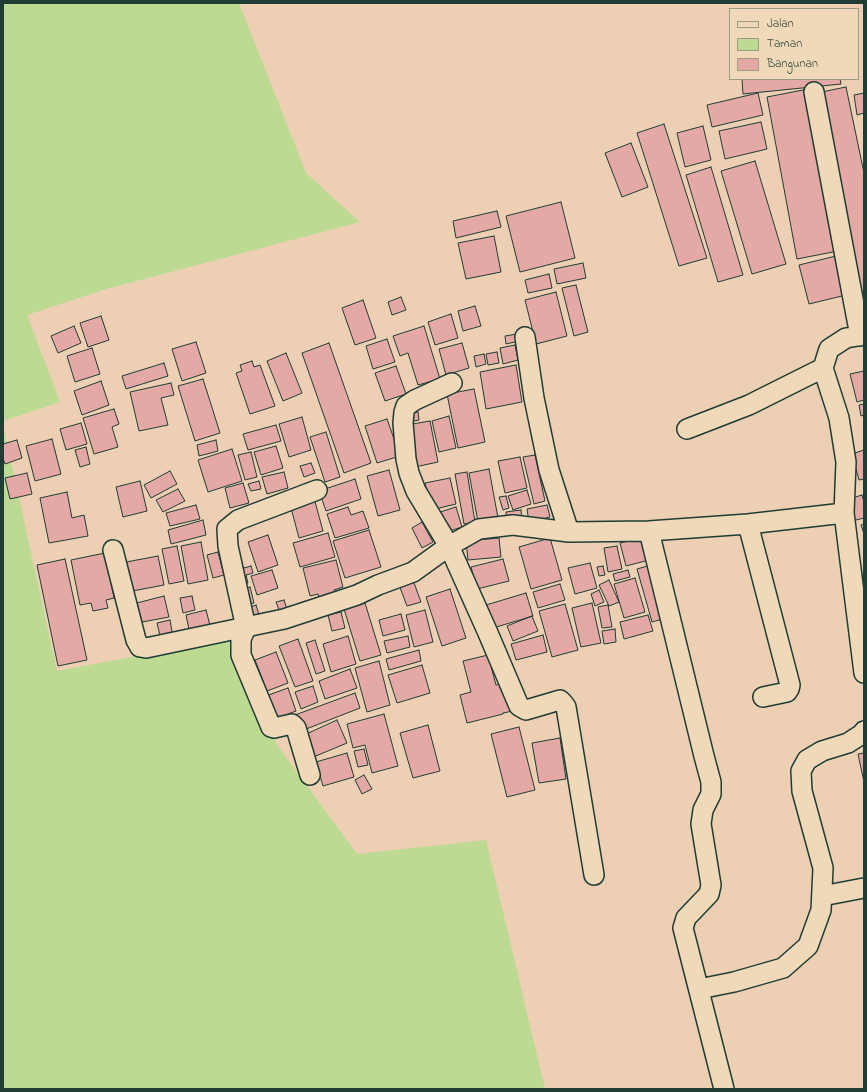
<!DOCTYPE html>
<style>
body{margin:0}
#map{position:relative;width:867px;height:1092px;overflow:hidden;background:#edcfb4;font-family:"Indie Flower",sans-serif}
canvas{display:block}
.frame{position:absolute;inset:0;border:4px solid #1f3d34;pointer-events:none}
.legend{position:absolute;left:729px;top:8px;width:130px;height:72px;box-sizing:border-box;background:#efd9b8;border:1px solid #9c9b83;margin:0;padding:5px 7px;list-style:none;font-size:12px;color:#1f3d34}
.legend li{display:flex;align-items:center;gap:8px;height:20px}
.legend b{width:20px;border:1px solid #9c9b83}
</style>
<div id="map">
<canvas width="867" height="1092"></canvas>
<div class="frame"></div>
<ul class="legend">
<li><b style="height:5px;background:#efd9b8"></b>Jalan</li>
<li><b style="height:11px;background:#bcda92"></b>Taman</li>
<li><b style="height:11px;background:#e4a9a5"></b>Bangunan</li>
</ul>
</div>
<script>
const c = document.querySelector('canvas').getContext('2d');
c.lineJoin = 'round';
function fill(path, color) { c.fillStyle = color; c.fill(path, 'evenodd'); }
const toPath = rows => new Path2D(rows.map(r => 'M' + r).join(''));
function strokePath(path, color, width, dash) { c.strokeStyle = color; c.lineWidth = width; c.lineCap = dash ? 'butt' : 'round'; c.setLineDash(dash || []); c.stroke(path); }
fill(toPath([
 [3,3,239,3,306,173,360,222,106,289,27,315,60,402,3,421],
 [3,425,57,671,231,638,277,745,357,854,486,840,545,1089,3,1089]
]), '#bcda92');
const building = toPath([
 [742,79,840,79,841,84,743,94,742,79],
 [846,87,864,173,864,305,861,305,817,93,846,87],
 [808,89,838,251,797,259,767,97,808,89],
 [758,93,763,115,712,127,707,105,758,93],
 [864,93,864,113,857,115,854,95,864,93],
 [761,122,767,149,725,159,719,131,761,122],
 [664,124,707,258,679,266,637,133,664,124],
 [703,126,711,160,685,167,677,133,703,126],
 [631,143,648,187,622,197,605,153,631,143],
 [755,161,786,264,752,274,721,171,755,161],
 [711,167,743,275,718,282,686,175,711,167],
 [561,202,575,258,520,272,506,216,561,202],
 [497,211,501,227,456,238,453,221,497,211],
 [494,236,501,272,466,279,458,243,494,236],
 [836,256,846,295,809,304,799,265,836,256],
 [583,263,586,278,557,284,554,269,583,263],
 [549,274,552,288,528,293,525,280,549,274],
 [576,285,588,332,574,336,562,288,576,285],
 [556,292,567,336,536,344,525,300,556,292],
 [401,297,406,310,392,315,388,302,401,297],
 [363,300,376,338,355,345,342,308,363,300],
 [475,306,481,326,463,331,458,311,475,306],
 [451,314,458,338,435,345,428,322,451,314],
 [101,316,109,340,88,347,80,323,101,316],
 [74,326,81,343,58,353,51,336,74,326],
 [424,326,440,379,418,385,408,353,400,356,393,336,424,326],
 [523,333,524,340,506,344,505,336,523,333],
 [387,339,395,362,373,369,366,346,387,339],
 [196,342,206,373,182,381,172,349,196,342],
 [329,343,371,463,344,473,302,353,329,343],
 [462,343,469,368,446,375,439,349,462,343],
 [515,345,518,360,503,364,500,348,515,345],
 [92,348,100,374,75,382,67,356,92,348],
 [497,352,499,363,488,365,486,354,497,352],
 [286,353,302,393,283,401,267,361,286,353],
 [484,354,486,364,476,367,474,356,484,354],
 [252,361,254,367,260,365,275,406,250,414,236,373,242,371,240,365,252,361],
 [164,363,168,376,126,389,122,376,164,363],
 [516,365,522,402,486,409,480,372,516,365],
 [396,366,406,394,385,401,375,373,396,366],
 [864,371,864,400,857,402,850,374,864,371],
 [203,379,220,433,195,441,178,386,203,379],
 [101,381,109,405,82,415,74,391,101,381],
 [171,383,174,395,161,398,168,425,139,431,130,392,171,383],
 [474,389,485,442,458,448,447,394,474,389],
 [864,404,864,415,861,416,859,405,864,404],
 [114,409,119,424,112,427,118,447,94,454,83,418,114,409],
 [418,412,419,420,410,422,408,413,418,412],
 [449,416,456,448,439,452,432,421,449,416],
 [302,417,311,450,289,457,279,424,302,417],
 [387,419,400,456,377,463,365,426,387,419],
 [430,421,438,462,415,467,407,425,430,421],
 [81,423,87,444,66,450,60,429,81,423],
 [276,425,281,441,248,450,243,434,276,425],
 [326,432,340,477,325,482,310,437,326,432],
 [52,439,61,474,35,481,26,446,52,439],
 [17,440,22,458,5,464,3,458,3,444,17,440],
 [216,440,218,451,199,456,197,445,216,440],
 [276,446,283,468,261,475,254,452,276,446],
 [86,447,90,464,80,467,75,450,86,447],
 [232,449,242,481,208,492,198,460,232,449],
 [864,450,864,479,859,480,852,454,864,450],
 [251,452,257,477,245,480,238,455,251,452],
 [535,455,545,501,534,504,523,457,535,455],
 [520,457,527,488,505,493,498,461,520,457],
 [311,463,315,473,304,477,300,466,311,463],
 [489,469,498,518,478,522,469,473,489,469],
 [389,470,400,510,378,516,367,476,389,470],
 [170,471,177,484,151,498,144,485,170,471],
 [284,472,288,488,267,494,262,477,284,472],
 [467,472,475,522,464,524,455,474,467,472],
 [27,473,32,494,10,499,5,478,27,473],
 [450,478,456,504,431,510,425,483,450,478],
 [355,479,361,499,326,511,319,491,355,479],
 [140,481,147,511,123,517,116,487,140,481],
 [259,481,261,489,251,491,248,484,259,481],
 [243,483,249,503,230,508,225,488,243,483],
 [178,489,185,501,163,512,156,500,178,489],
 [527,490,531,504,513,510,508,496,527,490],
 [67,492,72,518,84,515,88,536,49,543,40,498,67,492],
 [862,495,864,502,864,518,852,521,846,500,862,495],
 [506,496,509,508,503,510,499,497,506,496],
 [314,498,323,531,299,538,290,504,314,498],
 [196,505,200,519,170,526,166,513,196,505],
 [547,505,550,517,529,522,527,509,547,505],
 [348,507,351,515,363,511,369,528,335,538,327,514,348,507],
 [456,507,462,527,443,533,437,513,456,507],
 [521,510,522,521,507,523,506,512,521,510],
 [203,520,206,535,171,544,168,530,203,520],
 [422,522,433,542,422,548,412,528,422,522],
 [864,524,864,534,861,525,864,524],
 [369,530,381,567,345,578,333,541,369,530],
 [328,533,335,557,300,567,293,543,328,533],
 [268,535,278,565,258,572,248,542,268,535],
 [648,536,653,559,626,566,620,543,648,536],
 [499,538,501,557,468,560,466,541,499,538],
 [550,538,562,580,531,589,519,547,550,538],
 [201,542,208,580,188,584,181,546,201,542],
 [177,546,184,581,169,584,162,549,177,546],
 [617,546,622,569,608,572,604,548,617,546],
 [218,552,224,575,213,578,207,555,218,552],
 [105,553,114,598,106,600,108,608,93,611,91,603,80,605,71,560,105,553],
 [158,556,164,585,127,592,121,563,158,556],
 [65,559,87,660,58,666,37,565,65,559],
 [503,559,509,581,477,589,471,567,503,559],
 [336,560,343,587,334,590,335,596,320,600,318,594,310,596,303,568,336,560],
 [590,563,597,588,575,594,568,568,590,563],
 [651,565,666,618,652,622,637,569,651,565],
 [251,566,253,573,246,575,248,583,241,585,235,570,244,567,244,568,251,566],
 [603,566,605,575,599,576,597,567,603,566],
 [272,570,278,588,257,595,251,576,272,570],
 [628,570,630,577,615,581,613,574,628,570],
 [635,578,645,612,624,618,614,584,635,578],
 [413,580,421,602,407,606,399,585,413,580],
 [609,580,619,602,609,606,599,585,609,580],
 [560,584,565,600,538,608,533,592,560,584],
 [250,587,254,603,244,606,240,590,250,587],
 [450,589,466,638,442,646,426,597,450,589],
 [599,590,604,602,595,606,591,594,599,590],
 [526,593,533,616,493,628,486,605,526,593],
 [164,596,169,617,142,622,137,603,164,596],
 [192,596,195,610,183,613,180,598,192,596],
 [284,600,289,616,274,611,279,610,276,602,284,600],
 [365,603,381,655,360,661,344,609,365,603],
 [592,603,601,643,581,647,572,608,592,603],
 [565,604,578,650,552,657,539,611,565,604],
 [256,605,260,618,247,622,243,610,256,605],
 [608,605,612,627,602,628,598,607,608,605],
 [206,610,211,629,190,634,186,615,206,610],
 [425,610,433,642,414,647,406,615,425,610],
 [341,612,345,628,332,631,328,615,341,612],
 [401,614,405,630,383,636,379,620,401,614],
 [648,615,653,631,624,639,620,622,648,615],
 [532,616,538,631,513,641,507,626,532,616],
 [170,620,173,637,161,640,157,623,170,620],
 [615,629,616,642,604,644,602,631,615,629],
 [543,635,547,652,516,660,511,644,543,635],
 [348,636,356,664,331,672,323,644,348,636],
 [408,636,410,647,387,653,384,641,408,636],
 [298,639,313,681,295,687,279,646,298,639],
 [315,640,325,671,316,674,306,643,315,640],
 [419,650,421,661,389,670,386,659,419,650],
 [276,652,288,683,267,691,255,660,276,652],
 [488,655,496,685,506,683,513,711,503,713,503,714,467,723,460,695,471,692,463,661,488,655],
 [379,661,390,705,367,712,355,668,379,661],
 [422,665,430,693,397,703,388,675,422,665],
 [350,669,357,688,325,699,319,681,350,669],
 [313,686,318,702,301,709,295,692,313,686],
 [288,688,296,711,272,720,263,697,288,688],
 [355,693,360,708,301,731,295,715,355,693],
 [384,714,398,766,372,773,365,745,353,748,347,724,384,714],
 [337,720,347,743,311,758,302,736,337,720],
 [428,725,440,771,413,778,400,733,428,725],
 [519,727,535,790,507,797,491,734,519,727],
 [560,738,566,779,539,783,532,743,560,738],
 [364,749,368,765,358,767,354,751,364,749],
 [347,753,354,777,323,786,316,762,347,753],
 [864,753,864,782,858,754,864,753],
 [364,775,372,789,362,794,355,780,364,775]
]);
fill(building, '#e4a9a5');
strokePath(building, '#1f3d34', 1);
const street = toPath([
 [814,92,860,336],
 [864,335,846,338,829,349,823,368,839,418,846,462,844,513,864,673],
 [525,337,534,398,549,470,569,532],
 [452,383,415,400,406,406,404,412,403,423,406,459,409,473,416,491,449,546,488,633,519,706,526,710,560,700,563,703,566,707,594,875],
 [687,429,749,405,823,368],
 [748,524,790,685,789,689,787,692,763,697],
 [649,531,704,756,711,782,711,794,703,810,701,824,711,885,709,894,686,918,683,928,724,1089],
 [113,550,136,640,140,647,146,648,284,619,357,595,378,585,413,572,449,546,479,529,513,525,569,532,649,531,748,524,844,513],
 [310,775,296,728,292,724,274,728,271,727,241,655,241,639,246,628,228,546,227,529,238,520,317,490],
 [822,896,864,888],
 [699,989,734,982,783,968,808,946,821,910,823,868,802,791,801,771,807,760,822,751,848,743,862,734,864,731]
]);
strokePath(street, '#1f3d34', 22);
strokePath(street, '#efd9b8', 19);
</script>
